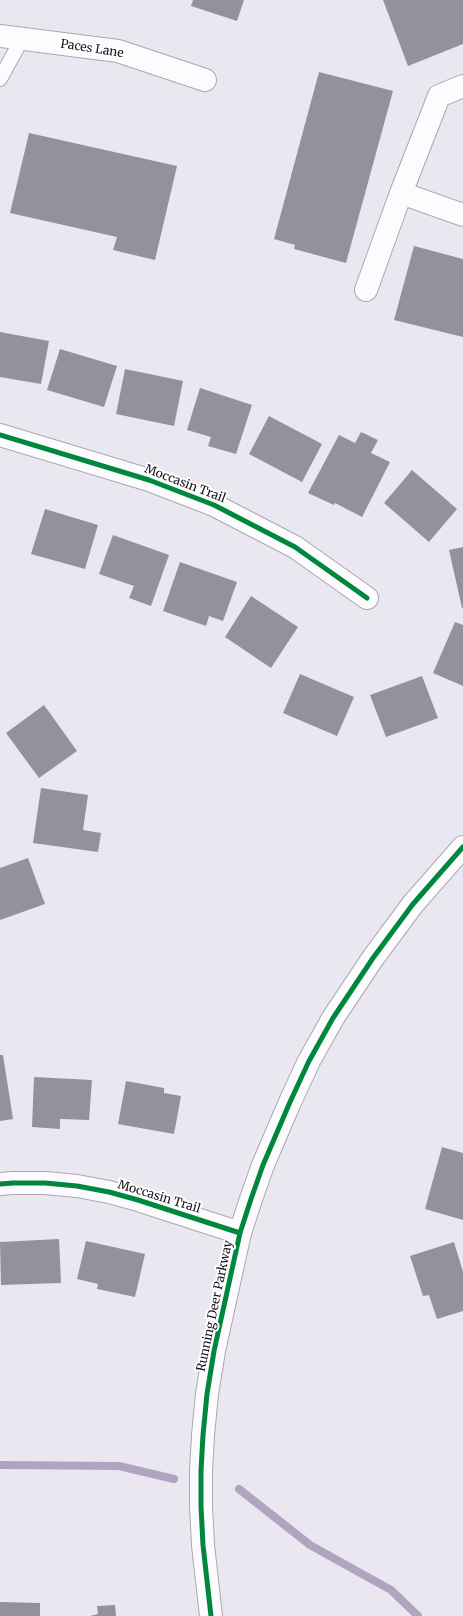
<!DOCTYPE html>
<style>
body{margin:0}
canvas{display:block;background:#eae7f1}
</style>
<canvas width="463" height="1616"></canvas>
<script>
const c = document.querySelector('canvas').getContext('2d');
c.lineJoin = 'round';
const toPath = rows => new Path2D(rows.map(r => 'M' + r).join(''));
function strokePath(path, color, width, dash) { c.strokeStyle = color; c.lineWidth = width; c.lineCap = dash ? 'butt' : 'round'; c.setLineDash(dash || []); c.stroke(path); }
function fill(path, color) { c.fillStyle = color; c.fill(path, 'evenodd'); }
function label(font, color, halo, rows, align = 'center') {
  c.font = font + ' Merriweather,serif'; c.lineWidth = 4; c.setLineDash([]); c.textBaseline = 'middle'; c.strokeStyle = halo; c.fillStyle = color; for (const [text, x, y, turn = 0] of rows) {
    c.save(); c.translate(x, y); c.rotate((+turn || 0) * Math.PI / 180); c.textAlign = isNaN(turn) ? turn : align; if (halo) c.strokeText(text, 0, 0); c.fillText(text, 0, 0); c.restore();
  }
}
strokePath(toPath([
 [0,1465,119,1466,174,1479],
 [239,1489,310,1545,391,1590,418,1616]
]), '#afa5bf', 8);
fill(toPath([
 [193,0,244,0,237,21,191,6],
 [383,0,463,0,463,44,408,66],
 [319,72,393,91,346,263,294,249,295,245,274,239],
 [29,133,177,166,155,260,113,250,117,237,10,213],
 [414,246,463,259,463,337,394,320],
 [0,332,49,341,41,384,0,377],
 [60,349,117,366,104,407,47,390],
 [125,369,183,381,174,426,116,414],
 [200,388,252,405,236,454,208,446,211,437,187,430],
 [269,416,322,444,302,482,249,454],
 [361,432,378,440,371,453,390,462,362,517,335,503,334,505,308,493,339,435,355,443],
 [412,470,457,509,429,542,384,503],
 [45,509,98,525,85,569,31,554],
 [113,535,169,555,151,606,129,598,134,586,99,574],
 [463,547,463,608,462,608,449,550],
 [180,562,237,582,223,621,209,616,206,626,163,611],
 [251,596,298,627,271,668,225,637],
 [455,622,463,625,463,686,433,673],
 [300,674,354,697,337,736,283,713],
 [422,676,438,718,386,737,370,695],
 [44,705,77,751,39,778,6,733],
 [41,788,88,795,83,830,101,833,98,852,33,843],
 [28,858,45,904,0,920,0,868],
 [0,1055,3,1055,13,1119,0,1121],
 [34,1077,92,1080,89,1120,60,1119,60,1129,32,1127],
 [126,1081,164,1088,164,1093,181,1096,174,1134,118,1124],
 [442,1147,463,1153,463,1220,425,1209],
 [59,1239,61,1283,1,1285,0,1242],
 [86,1241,145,1254,135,1297,97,1289,98,1284,77,1279],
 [454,1242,463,1272,463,1311,437,1319,429,1295,423,1296,410,1256],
 [0,1602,40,1603,40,1616,0,1616],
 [115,1605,116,1616,90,1616,98,1614,97,1606]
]), '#95919c');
const lane = toPath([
 [0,79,22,39]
]);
const street = toPath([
 [0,36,118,51,205,80],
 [463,86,439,96,401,193,463,215],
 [366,290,401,193],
 [0,435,149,480,214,505,295,547,367,598],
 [0,1184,13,1183,45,1183,77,1186,109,1192,138,1200,240,1233]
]);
const secondary = toPath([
 [211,1616,203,1545,201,1506,201,1471,203,1435,207,1394,214,1351,240,1233,251,1199,263,1165,290,1102,309,1061,333,1018,373,958,413,904,463,847]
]);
strokePath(lane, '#aaa8af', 16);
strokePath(street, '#aaa8af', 24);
strokePath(secondary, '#aaa8af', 24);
strokePath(lane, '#fcfbfd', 14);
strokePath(street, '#fcfbfd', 22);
strokePath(secondary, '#fcfbfd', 22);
strokePath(toPath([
 [0,435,149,480,214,505,295,547,367,598],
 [0,1184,13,1183,45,1183,77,1186,109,1192,138,1200,240,1233],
 [211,1616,203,1545,201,1506,201,1471,203,1435,207,1394,214,1351,240,1233,251,1199,263,1165,290,1102,309,1061,333,1018,373,958,413,904,463,847]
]), '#00873e', 5);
label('12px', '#151319', '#fff', [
 ["Paces Lane",92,49,9],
 ["Moccasin Trail",185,484,21],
 ["Moccasin Trail",159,1197,17],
 ["Running Deer Parkway",215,1306,-78]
]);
</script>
